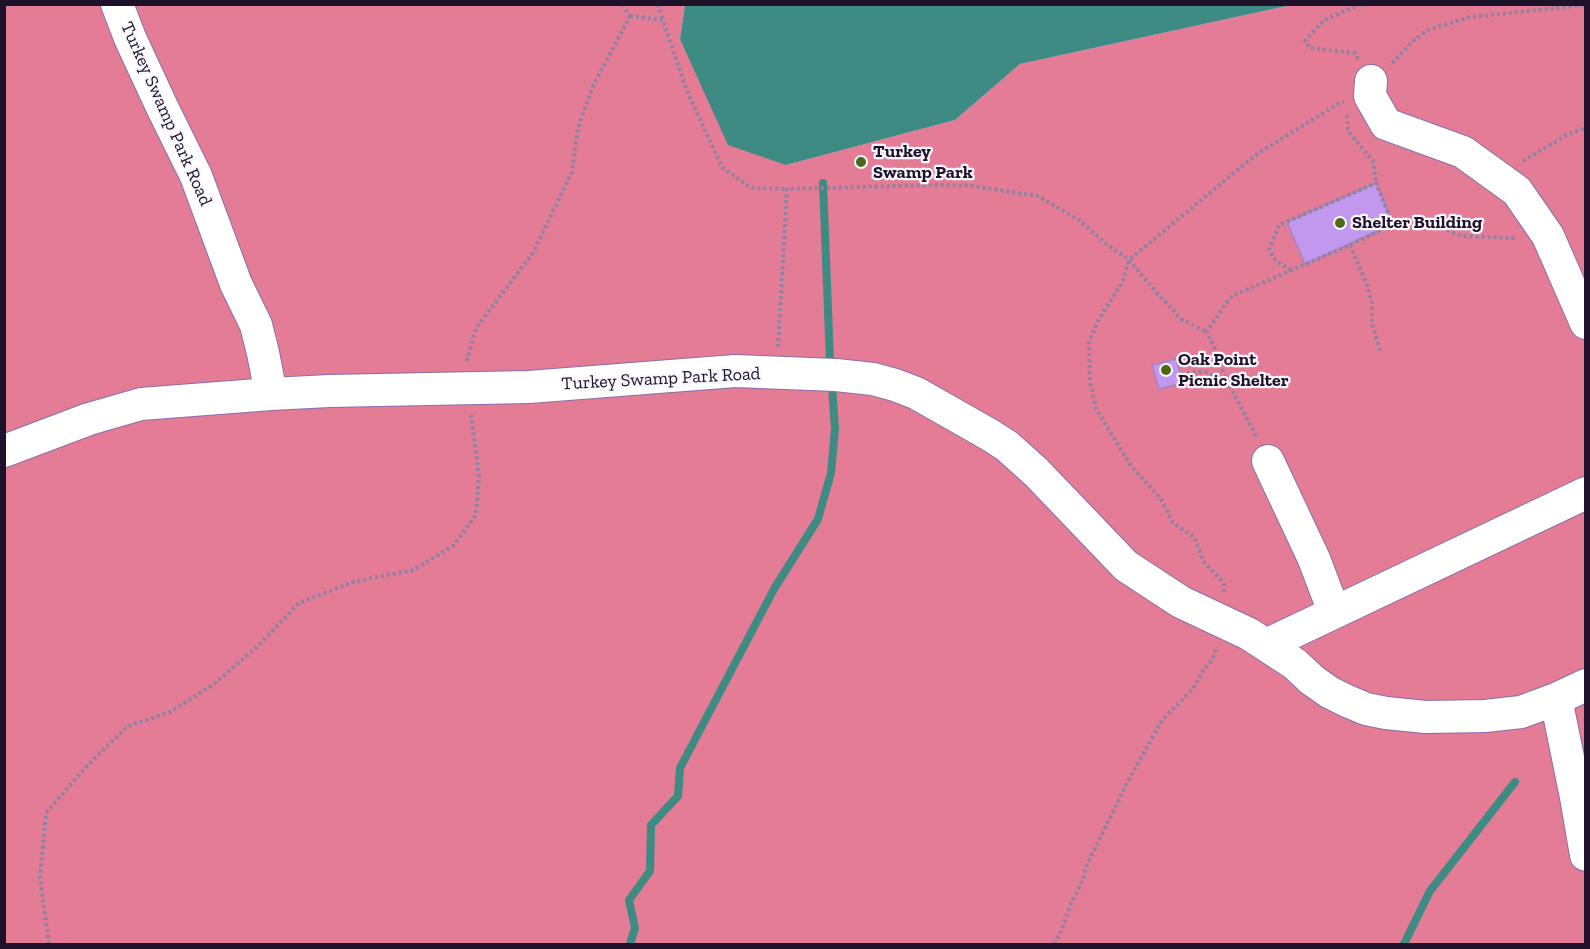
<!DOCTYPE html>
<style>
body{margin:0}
#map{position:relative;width:1590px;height:949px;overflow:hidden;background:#e1cff7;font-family:"Zilla Slab",serif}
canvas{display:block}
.frame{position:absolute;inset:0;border:6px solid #1e112a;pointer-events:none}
</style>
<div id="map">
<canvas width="1590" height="949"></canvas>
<div class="frame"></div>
</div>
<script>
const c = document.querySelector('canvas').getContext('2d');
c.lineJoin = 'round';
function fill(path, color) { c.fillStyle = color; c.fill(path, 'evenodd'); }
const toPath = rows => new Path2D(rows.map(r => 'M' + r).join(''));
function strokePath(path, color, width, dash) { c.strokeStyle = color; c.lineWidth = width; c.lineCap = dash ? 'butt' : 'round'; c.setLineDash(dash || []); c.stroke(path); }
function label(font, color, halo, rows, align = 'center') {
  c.font = font + ' "Zilla Slab",serif'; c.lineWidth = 4.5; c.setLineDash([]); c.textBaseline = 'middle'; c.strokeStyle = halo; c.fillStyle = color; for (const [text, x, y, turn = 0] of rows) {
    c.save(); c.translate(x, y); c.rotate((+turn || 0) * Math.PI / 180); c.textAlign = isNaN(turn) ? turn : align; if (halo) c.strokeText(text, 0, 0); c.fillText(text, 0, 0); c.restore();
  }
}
fill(toPath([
 [5,5,685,5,680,39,786,165,955,120,1020,64,1291,5,1585,5,1585,944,5,944]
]), '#e37c94');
fill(toPath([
 [685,5,685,4,1291,5,1020,64,955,120,786,165,728,145,680,39]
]), '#3d8b82');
strokePath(toPath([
 [823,183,830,361],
 [630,944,635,928,629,900,650,871,651,825,678,796,680,768,774,589,818,519,831,473,835,429,832,386],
 [1404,944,1430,891,1515,782]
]), '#3d8b82', 8);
const building = toPath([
 [1376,183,1393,224,1305,264,1287,222,1376,183],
 [1176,359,1183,383,1159,389,1152,365,1176,359]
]);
fill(building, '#c298ef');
strokePath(building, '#a284c3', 1.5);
const minor = toPath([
 [117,4,130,38,162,107,196,176,236,284,256,325,263,353,271,394],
 [1371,81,1370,96,1386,124,1463,152,1517,191,1548,236,1586,323],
 [4,451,89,419,141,404,271,394,329,391,529,387,735,371,836,375,873,379,895,385,916,393,990,435,1007,446,1036,472,1126,566,1181,602,1249,634,1295,664,1312,680,1329,692,1347,701,1366,709,1386,713,1426,717,1485,716,1521,712,1556,699,1586,685],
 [1268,461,1314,559,1334,612],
 [1266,645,1586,493],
 [1556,699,1576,797,1586,855]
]);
strokePath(minor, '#8b6dab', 34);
strokePath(toPath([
 [623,4,630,16],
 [658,4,663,20],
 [630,16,663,20,687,91,722,167,751,188,787,189],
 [1358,59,1355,53,1310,48,1305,41,1324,20,1362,4],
 [1392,63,1414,40,1428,30,1470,17,1586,5],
 [1347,115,1348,131,1373,161,1376,183],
 [1523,161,1568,134,1586,128],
 [1350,245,1367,285,1372,303,1372,323,1381,353],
 [1291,270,1276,261,1269,250,1279,225,1376,183,1393,224],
 [778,347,787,189,935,185,973,186,1038,196,1079,220,1105,243,1129,260,1155,291,1181,319,1207,332],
 [467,361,476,328,533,253,572,172,578,128,592,88,630,16],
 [1181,374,1194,372,1205,372,1228,383],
 [1256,436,1224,375,1214,347,1207,332,1224,306,1232,296,1350,245,1393,224,1437,226,1462,236,1516,238],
 [1224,592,1224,583,1204,562,1194,537,1173,523,1161,499,1131,466,1096,409,1090,381,1089,341,1099,319,1123,281,1129,260,1235,172,1260,152,1338,104,1344,102],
 [49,944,40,878,46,813,84,769,128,726,170,712,214,684,258,646,299,603,353,582,413,570,453,546,476,515,479,476,471,415],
 [1054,944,1060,934,1071,904,1083,880,1086,867,1127,783,1162,720,1192,690,1204,669,1212,660,1216,648]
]), '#9181a3', 4, [3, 3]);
strokePath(minor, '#fff', 32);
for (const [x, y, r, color] of [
 [861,162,6,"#4e6718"],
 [1340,223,6,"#4e6718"],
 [1166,370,6,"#4e6718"]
]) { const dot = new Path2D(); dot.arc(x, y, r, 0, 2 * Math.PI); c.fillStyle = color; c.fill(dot); strokePath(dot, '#faf7fe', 2); }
label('18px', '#1e112a', '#faf7fe', [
 ["Turkey Swamp Park Road",166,114,66],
 ["Turkey Swamp Park Road",661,379,-3]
]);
label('bold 18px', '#1e112a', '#faf7fe', [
 ["Turkey",873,152],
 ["Swamp Park",873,173],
 ["Shelter Building",1352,223],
 ["Oak Point",1178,360],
 ["Picnic Shelter",1178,381]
], 'left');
</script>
